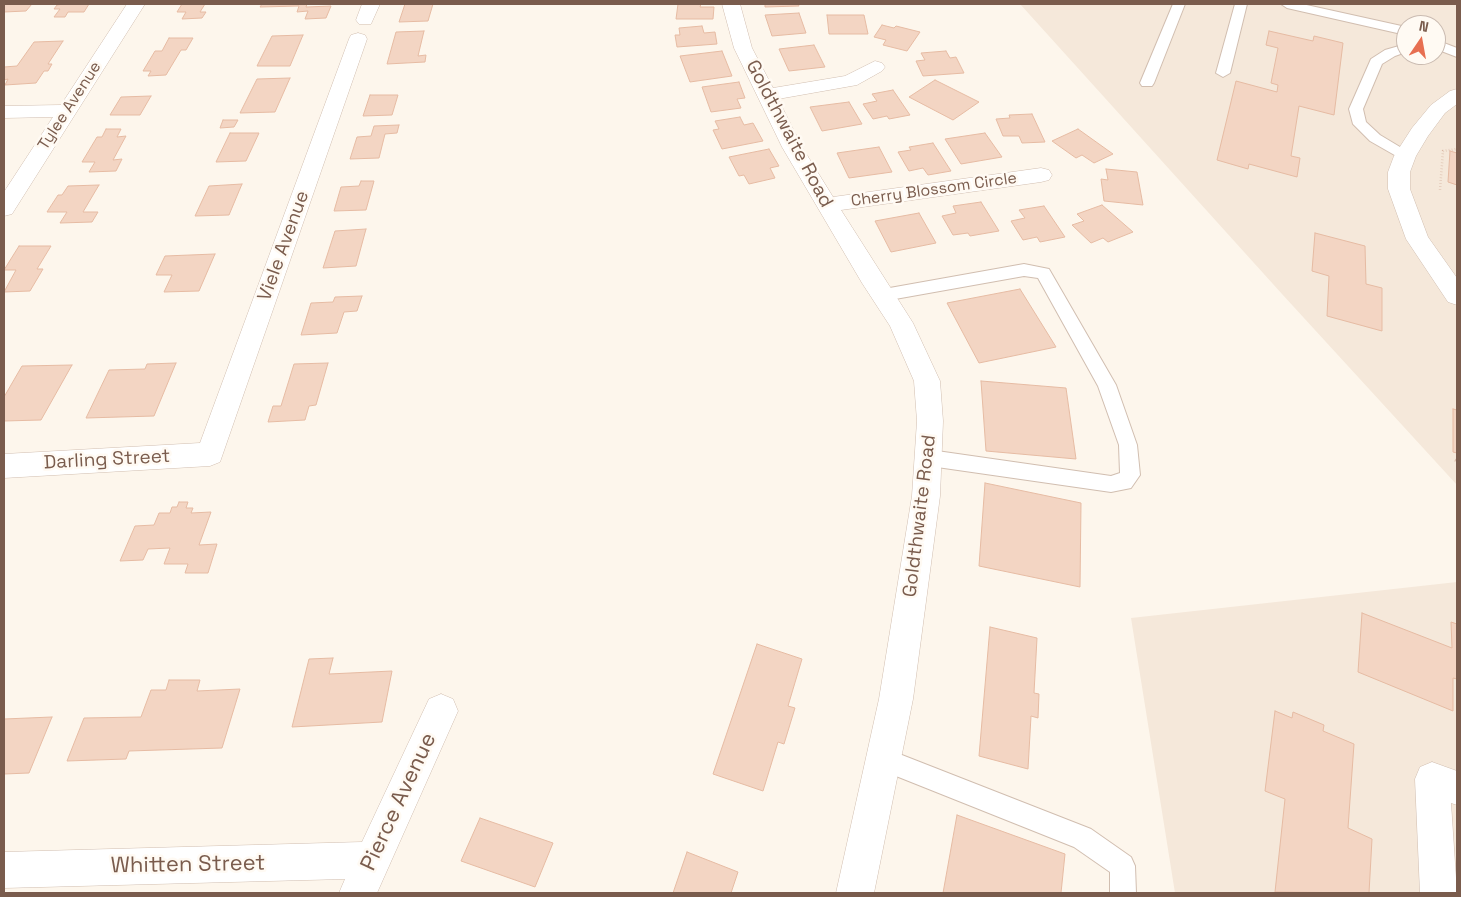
<!DOCTYPE html>
<style>
body{margin:0}
#map{position:relative;width:1461px;height:897px;overflow:hidden;background:#fdf6ec;font-family:"Space Grotesk",sans-serif}
canvas{display:block}
.frame{position:absolute;inset:0;border:5px solid #7a5c4d;pointer-events:none}
.north{position:absolute;left:1396px;top:15px;width:50px;height:50px;box-sizing:border-box;background:#fffaf3;border:1px solid #cabbb1;border-radius:50%;rotate:12deg;font-size:14px;font-weight:700;line-height:20px;text-align:center;color:#7a5c4d}
.north::after{content:'';display:block;margin:auto;width:18px;height:22px;background:#e76f51;clip-path:polygon(50% 0,100% 100%,50% 72%,0 100%)}
</style>
<div id="map">
<canvas width="1461" height="897"></canvas>
<div class="frame"></div>
<div class="north">N</div>
</div>
<script>
const context = document.querySelector('canvas').getContext('2d');
context.lineJoin = 'round';
function paint(path, color) { context.fillStyle = color; context.fill(path, 'evenodd'); }
const toPath = rows => new Path2D(rows.map(r => 'M' + r).join(''));
function trace(path, color, width, dash) { context.strokeStyle = color; context.lineWidth = width; context.lineCap = dash ? 'butt' : 'round'; context.setLineDash(dash || []); context.stroke(path); }
function write(font, color, halo, rows, align = 'center') {
  context.font = font + ' "Space Grotesk",sans-serif'; context.lineWidth = 5; context.setLineDash([]); context.textBaseline = 'middle'; context.strokeStyle = halo; context.fillStyle = color; for (const [text, x, y, turn = 0] of rows) {
    context.save(); context.translate(x, y); context.rotate((+turn || 0) * Math.PI / 180); context.textAlign = isNaN(turn) ? turn : align; if (halo) context.strokeText(text, 0, 0); context.fillText(text, 0, 0); context.restore();
  }
}
paint(toPath([
 [1020,4,1457,4,1457,485,1282,294],
 [1406,25,1436,25,1436,55,1406,55],
 [1457,582,1457,893,1175,893,1131,618]
]), '#f5e8da');
const building = toPath([
 [4,4,32,4,26,11,4,12,4,4],
 [64,4,89,4,84,12,68,12,65,17,54,17,60,9,54,9,57,5,64,4],
 [182,4,205,4,200,12,206,12,202,18,182,19,186,12,177,12,182,4],
 [262,4,307,4,306,7,331,6,326,18,305,19,308,11,297,12,299,6,260,7,262,4],
 [405,4,433,4,428,21,399,22,405,4],
 [678,4,701,4,700,7,714,7,713,19,676,19,678,4],
 [765,4,798,4,799,6,765,7,765,4],
 [799,13,806,33,772,36,765,15,799,13],
 [827,15,864,15,868,34,829,34,827,15],
 [882,25,894,28,896,26,920,32,907,51,883,45,886,40,874,37,882,25],
 [702,26,704,33,715,32,717,44,677,47,675,35,680,35,679,28,702,26],
 [424,31,418,56,426,55,425,62,387,64,396,32,424,31],
 [1269,31,1313,41,1314,36,1343,43,1334,115,1299,106,1291,156,1300,158,1297,177,1249,164,1248,169,1217,160,1236,81,1277,92,1278,85,1271,83,1278,48,1266,45,1269,31],
 [303,35,290,66,257,66,272,36,303,35],
 [169,38,193,38,186,50,181,50,166,75,148,76,151,71,143,71,155,51,162,51,169,38],
 [63,41,48,64,52,64,48,71,44,71,36,83,5,85,8,79,4,80,4,67,17,66,34,42,63,41],
 [814,45,825,67,789,71,779,49,814,45],
 [722,51,732,76,690,82,680,56,722,51],
 [946,51,950,58,956,57,964,73,923,76,916,61,925,60,921,53,946,51],
 [290,78,275,112,240,113,257,79,290,78],
 [935,80,979,102,953,120,909,97,935,80],
 [739,82,745,98,737,99,741,108,711,112,702,87,739,82],
 [893,90,910,115,889,119,887,116,873,119,863,104,877,101,872,94,893,90],
 [370,95,398,95,392,115,363,116,370,95],
 [151,96,140,115,110,115,121,97,151,96],
 [849,102,862,124,822,131,810,107,849,102],
 [1032,114,1045,142,1022,143,1019,136,1003,136,996,119,1010,118,1009,115,1032,114],
 [740,117,744,125,753,123,763,141,722,149,713,130,719,129,715,121,740,117],
 [223,120,238,120,234,127,220,128,223,120],
 [399,125,397,133,385,134,379,158,350,159,357,137,371,136,374,126,399,125],
 [106,129,121,129,117,137,126,136,113,160,122,159,116,171,89,172,95,162,82,162,97,137,102,137,106,129],
 [1078,129,1113,154,1094,163,1082,155,1076,158,1052,141,1078,129],
 [230,133,259,133,246,161,216,162,230,133],
 [985,133,1002,157,961,164,945,139,985,133],
 [933,143,951,171,928,175,923,168,909,171,898,152,911,150,909,147,933,143],
 [879,147,892,172,849,178,837,153,879,147],
 [769,149,779,166,770,168,775,178,749,184,744,175,739,176,729,157,769,149],
 [1450,151,1457,153,1457,185,1448,182,1450,151],
 [1106,169,1137,172,1143,205,1104,201,1101,179,1108,180,1106,169],
 [361,181,374,181,366,210,334,211,341,187,359,186,361,181],
 [242,184,229,215,195,216,209,186,242,184],
 [99,185,83,212,98,212,92,222,60,223,67,212,47,212,58,195,62,195,68,186,99,185],
 [981,202,999,231,970,236,968,233,953,235,942,216,956,213,953,206,981,202],
 [1102,205,1133,232,1108,242,1103,238,1091,243,1072,225,1084,221,1077,214,1102,205],
 [1044,206,1065,237,1040,242,1037,237,1023,240,1011,221,1025,218,1019,210,1044,206],
 [919,213,936,243,891,252,875,221,919,213],
 [366,229,356,266,323,268,335,231,366,229],
 [1315,233,1365,246,1366,284,1382,288,1382,331,1327,316,1329,276,1312,271,1315,233],
 [19,246,51,246,37,269,43,269,30,291,4,292,16,270,4,270,19,246],
 [215,254,199,291,164,292,172,275,156,275,165,256,215,254],
 [1020,289,1056,347,979,363,947,303,1020,289],
 [362,296,357,311,344,312,337,333,301,335,311,303,333,302,335,297,362,296],
 [176,363,154,416,86,418,109,370,145,369,147,364,176,363],
 [328,363,316,405,309,406,305,420,268,422,273,406,281,406,294,364,328,363],
 [72,365,41,420,4,421,4,397,22,366,72,365],
 [981,381,1066,388,1076,459,986,451,981,381],
 [1453,409,1457,410,1457,453,1453,452,1453,409],
 [985,483,1081,503,1080,587,979,566,985,483],
 [179,502,188,502,186,508,193,508,191,513,211,512,199,545,217,544,208,573,185,573,188,564,164,564,170,548,148,549,143,560,120,561,135,526,154,525,159,513,170,513,172,507,177,507,179,502],
 [1362,613,1452,648,1451,622,1457,624,1457,679,1453,678,1453,711,1358,672,1362,613],
 [990,627,1037,638,1034,693,1039,694,1038,718,1031,716,1028,769,979,756,990,627],
 [757,644,802,659,788,706,795,708,784,744,778,742,763,791,713,774,757,644],
 [333,658,329,674,392,671,382,722,292,727,309,659,333,658],
 [169,680,200,680,197,691,240,689,222,748,129,751,126,759,67,761,84,718,141,717,151,690,166,690,169,680],
 [1275,711,1292,718,1293,712,1324,725,1323,731,1354,744,1348,828,1372,839,1369,893,1275,892,1285,799,1265,791,1275,711],
 [52,717,29,773,4,774,4,719,52,717],
 [957,815,1065,854,1061,893,943,893,957,815],
 [480,818,553,843,535,887,461,861,480,818],
 [687,852,738,872,731,893,673,893,687,852]
]);
paint(building, '#f3d5c3');
trace(building, '#e6bba3', 1);
const service = toPath([
 [1173,4,1185,4,1154,83,1152,86,1142,86,1140,83,1173,4],
 [1235,4,1247,4,1230,73,1223,77,1216,73,1235,4],
 [1281,4,1302,4,1406,27,1406,35,1287,8,1281,4],
 [1436,40,1457,48,1457,57,1436,49,1436,40],
 [1406,44,1406,52,1395,56,1382,64,1363,109,1366,122,1380,135,1410,153,1412,156,1405,161,1370,141,1353,124,1349,109,1371,59,1385,50,1406,44],
 [1024,264,1049,269,1116,385,1137,445,1140,475,1131,488,1111,492,930,466,923,464,921,458,923,452,930,450,1111,476,1120,473,1119,445,1098,386,1038,278,1024,276,884,301,878,299,876,295,878,291,884,289,1024,264],
 [884,748,1091,829,1131,857,1135,866,1136,893,1110,893,1110,872,1074,847,876,768,872,760,876,752,884,748]
]);
const minor = toPath([
 [127,4,145,4,12,214,4,216,4,192,53,117,4,118,4,106,61,105,127,4],
 [362,4,380,4,371,24,359,24,356,20,362,4],
 [722,4,740,4,752,48,773,88,845,76,875,61,882,63,885,67,882,71,857,85,778,99,802,147,833,197,1041,168,1049,170,1052,175,1049,180,1041,182,841,210,913,323,940,381,943,421,940,496,913,699,874,893,836,893,879,699,912,496,917,421,914,381,890,326,862,283,782,147,734,48,722,4],
 [358,33,365,35,367,39,220,462,210,466,4,478,4,454,200,443,349,39,351,35,358,33],
 [1457,89,1457,104,1445,113,1428,136,1416,156,1410,172,1410,189,1428,237,1457,278,1457,305,1448,302,1406,239,1388,189,1388,172,1394,156,1412,128,1431,105,1450,91,1457,89],
 [441,694,453,699,458,711,377,893,339,893,345,879,4,888,4,852,362,842,429,699,441,694],
 [1432,762,1457,771,1457,805,1451,803,1457,893,1420,893,1415,779,1420,767,1432,762]
]);
trace(service, '#d1beb0', 2);
trace(minor, '#d1beb0', 1);
trace(toPath([
 [1440,190,1443,151,1457,149]
]), '#d9b8a5', 2.5, [0.5, 2.5]);
trace(toPath([
 [1455,460,1457,461]
]), '#d9b8a5', 3, [1, 4]);
paint(service, '#fff');
paint(minor, '#fff');
write('16px', '#7a5c4d', '#fffaf3', [
 ["Tylee Avenue",70,106,-57],
 ["Cherry Blossom Circle",934,190,-8]
]);
write('19px', '#7a5c4d', '#fffaf3', [
 ["Goldthwaite Road",789,134,62],
 ["Viele Avenue",284,246,-70],
 ["Darling Street",107,460,-3],
 ["Goldthwaite Road",920,516,-83]
]);
write('22px', '#7a5c4d', '#fffaf3', [
 ["Pierce Avenue",399,802,-65],
 ["Whitten Street",188,865,-1]
]);
</script>
